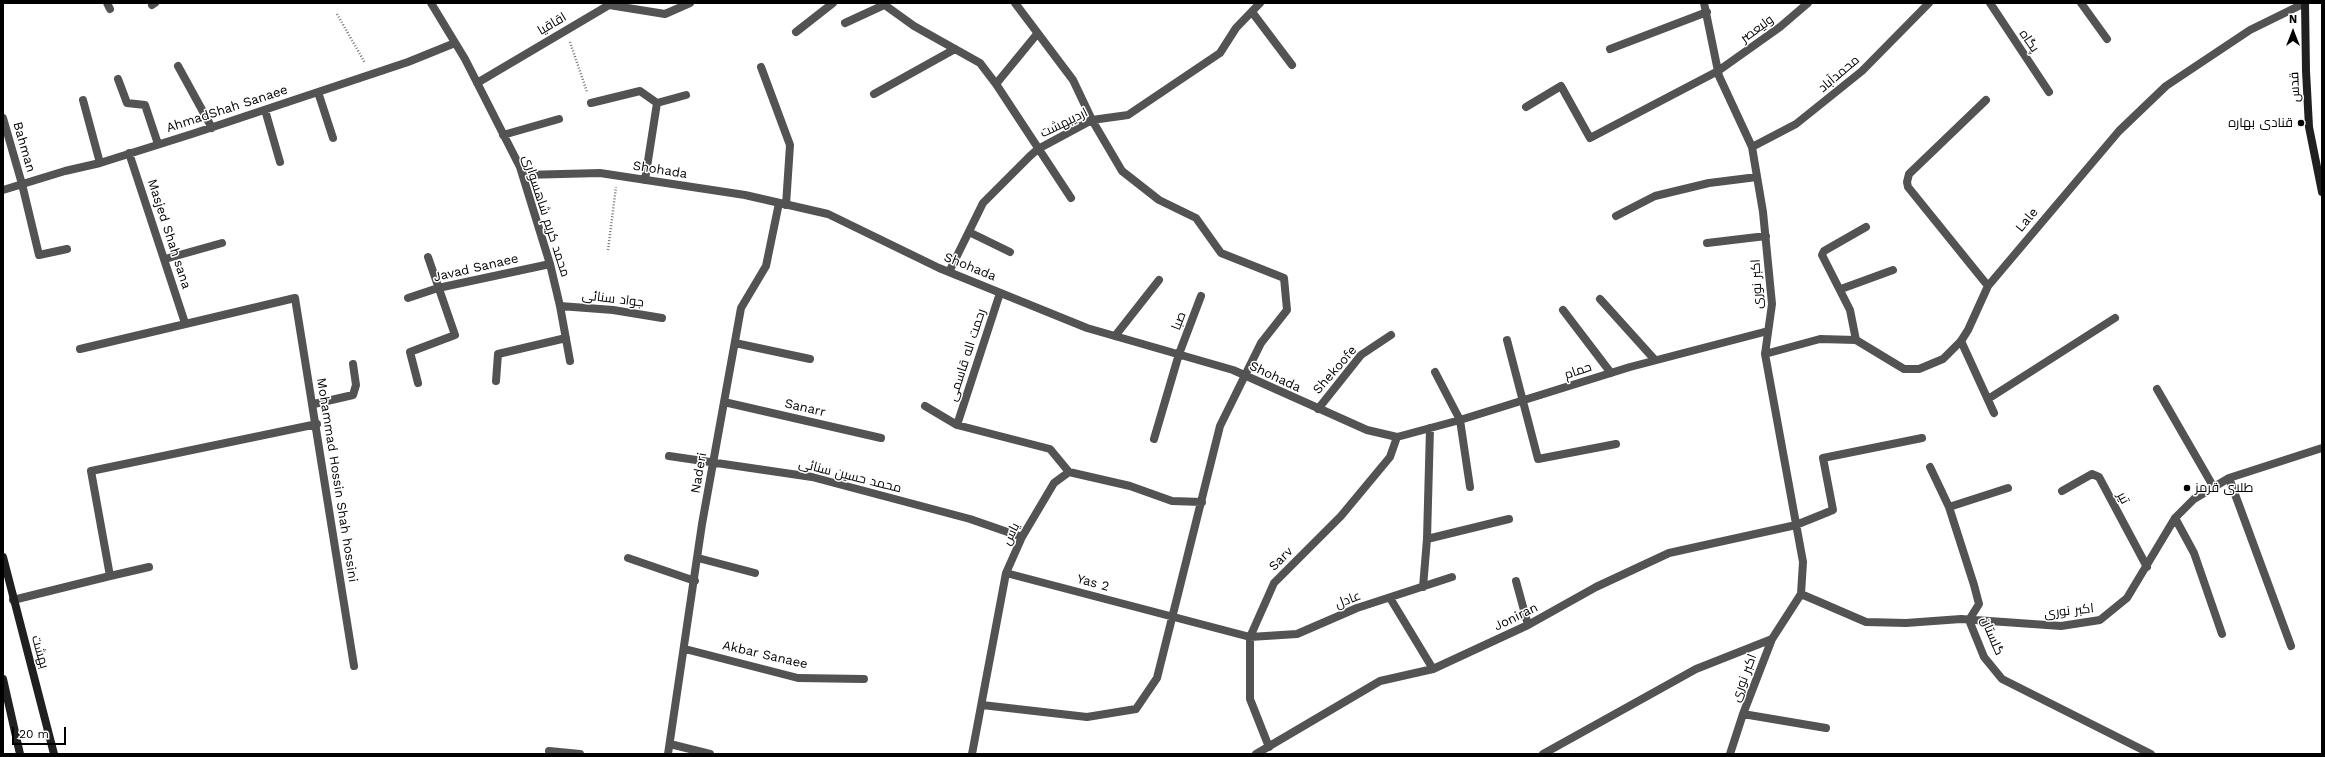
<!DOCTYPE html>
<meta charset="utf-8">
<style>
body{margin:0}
#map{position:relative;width:2325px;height:757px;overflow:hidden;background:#fff;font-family:"Work Sans",sans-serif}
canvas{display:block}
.frame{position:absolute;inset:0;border:4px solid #000;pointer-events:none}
.north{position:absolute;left:2273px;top:12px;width:40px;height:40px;-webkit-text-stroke:3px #fff;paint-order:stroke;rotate:0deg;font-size:11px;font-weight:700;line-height:16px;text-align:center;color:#000}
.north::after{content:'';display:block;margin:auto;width:14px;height:18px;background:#000;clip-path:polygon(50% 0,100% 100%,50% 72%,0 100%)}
.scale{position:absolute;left:12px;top:727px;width:54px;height:18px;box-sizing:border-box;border:2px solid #000;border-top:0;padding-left:5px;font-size:12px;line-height:14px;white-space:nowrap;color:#000;-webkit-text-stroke:3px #fff;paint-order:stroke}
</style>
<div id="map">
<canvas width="2325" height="757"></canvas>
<div class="frame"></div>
<div class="north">N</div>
<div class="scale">20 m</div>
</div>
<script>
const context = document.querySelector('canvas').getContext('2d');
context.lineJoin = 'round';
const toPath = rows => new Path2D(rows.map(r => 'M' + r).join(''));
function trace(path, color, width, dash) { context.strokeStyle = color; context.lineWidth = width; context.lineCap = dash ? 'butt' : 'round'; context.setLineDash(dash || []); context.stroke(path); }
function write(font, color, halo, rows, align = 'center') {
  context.font = font + ' "Work Sans",Cairo,sans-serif'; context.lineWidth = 3; context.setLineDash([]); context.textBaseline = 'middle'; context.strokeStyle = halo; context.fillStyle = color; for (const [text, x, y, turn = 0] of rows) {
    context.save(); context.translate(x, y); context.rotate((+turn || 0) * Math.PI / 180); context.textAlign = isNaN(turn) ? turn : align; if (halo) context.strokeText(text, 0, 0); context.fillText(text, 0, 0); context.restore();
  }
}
trace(toPath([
 [337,14,365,63],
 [570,42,587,92],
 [608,250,616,187]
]), '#757575', 2.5, [1, 2]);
trace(toPath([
 [107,3,110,9],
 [431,3,465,59,520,167,550,264,560,306,570,361],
 [882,3,914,26,980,63,996,84,1071,198],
 [1704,3,1719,76,1752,147,1763,212,1772,304,1765,354,1803,562,1801,594,1772,639,1743,714,1730,754],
 [1990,3,2049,92],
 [2081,3,2107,39],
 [152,5,155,3],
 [1252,12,1292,65],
 [845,23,884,5],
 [796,32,833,3],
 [1610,49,1707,12],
 [178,66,212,128],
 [761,67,790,145,786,205],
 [118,79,127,103,145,105,158,144],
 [477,83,609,5,665,14,690,3],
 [996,84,1037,34],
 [318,92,333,138],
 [874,94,955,49],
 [83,100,100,163],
 [1986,100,1909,174,1907,182,1908,187,1988,286],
 [591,103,640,91,657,103,645,180],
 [657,103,686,95],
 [1526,107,1561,86,1590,138,1718,71,1780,27,1808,3],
 [265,110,280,162],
 [3,118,22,184,39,255,67,249],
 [503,135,559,119],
 [1752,147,1796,124,1862,71,1929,3],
 [129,153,185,323],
 [523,175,600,173,745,195,828,214,939,268,1087,328,1233,370,1367,430,1397,437,1460,420,1630,367,1768,331],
 [3,190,65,171,100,163,195,133,408,62,455,43],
 [1616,216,1655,196,1709,183,1757,177],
 [969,232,1010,252],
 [1707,243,1766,236],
 [165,259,222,243],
 [949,272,983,203,1030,156,1038,149,1092,120,1128,115,1220,53,1236,28,1260,3],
 [1841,289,1893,270],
 [408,298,438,288,550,264],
 [1600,299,1655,360],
 [560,306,613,310,662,318],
 [1563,310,1611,373],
 [1115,336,1159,280],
 [1507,340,1538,459,1616,444],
 [1856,340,1850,310,1822,255,1824,251,1866,227],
 [1961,341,1994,413],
 [735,343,810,359],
 [80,349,295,298,354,666],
 [1765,354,1820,339,1856,340,1904,369,1919,369,1943,359,1961,341,1968,330,1988,286,2119,131,2166,86,2250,30,2305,3],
 [1435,372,1460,420,1470,487],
 [496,381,498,354,566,338],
 [418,383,410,352,455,335,428,257],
 [2157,389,2213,486],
 [1988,399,2115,318],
 [724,402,881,438],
 [314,404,353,395,356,385,353,364],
 [925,406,957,425,1050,449,1069,472],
 [1318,409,1361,355,1391,335],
 [957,425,1000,293],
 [1430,428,1427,539,1509,519],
 [1154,439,1179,354,1201,296],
 [669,456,812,477,970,519,1022,537],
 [1930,467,1949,507,1974,585,1979,604,1969,620,1984,657,2002,679,2151,754],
 [2229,478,2291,646],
 [2062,491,2092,474,2099,477,2147,567],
 [1949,507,2008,488],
 [2175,518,2194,553,2222,634],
 [628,558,695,581],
 [698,558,755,573],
 [149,567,110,576,91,471,317,424],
 [1006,573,1250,637,1297,634,1357,608,1452,577],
 [1516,581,1528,625],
 [1423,587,1427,539],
 [1801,594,1866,622,1906,623,1961,619,2061,626,2100,620,2127,598,2175,518,2194,499,2229,478,2322,448],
 [1390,598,1433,669],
 [13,600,110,576],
 [685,649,798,678,864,679],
 [982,705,1087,717,1136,709,1157,678,1220,426,1261,343,1287,310,1284,278,1221,253,1196,218,1159,200,1122,171,1092,120,1073,80,1015,3],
 [1743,714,1826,728],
 [670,744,710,754],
 [1269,747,1250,699,1250,637,1274,583,1341,516,1390,457,1397,437],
 [549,751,580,754],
 [668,754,702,524,741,308,766,266,779,203],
 [972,754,1006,573,1022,537,1054,483,1069,472,1130,486,1172,501,1202,502],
 [1256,754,1380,681,1433,669,1528,625,1596,587,1669,553,1796,525,1833,510,1823,458,1922,438],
 [1543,754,1696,669,1772,639]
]), '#535353', 8);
trace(toPath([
 [2305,3,2306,71,2309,127,2322,192],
 [3,557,54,754],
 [3,679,20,754]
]), '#202020', 8);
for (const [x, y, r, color] of [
 [2301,123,4,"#000"],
 [2187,488,4,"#000"]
]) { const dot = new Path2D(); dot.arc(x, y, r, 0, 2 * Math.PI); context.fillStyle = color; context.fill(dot); trace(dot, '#fff', 1.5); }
write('13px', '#000', '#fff', [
 ["اقاقیا",552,24,-31],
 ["ولیعصر",1757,29,-36],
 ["پگاه",2029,41,56],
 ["محمدآباد",1839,74,-40],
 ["قدس",2295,87,-93],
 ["AhmadShah Sanaee",227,109,-18],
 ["اردیبهشت",1064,123,-26],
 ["Bahman",24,147,74],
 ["Shohada",660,170,9],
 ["محمد کریم شاهسواری",546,216,72],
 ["Lale",2027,220,-50],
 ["Masjed Shah sana",169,234,72],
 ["Shohada",970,267,22],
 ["Javad Sanaee",476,268,-13],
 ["اکبر نوری",1757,284,-93],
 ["جواد سنائی",613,299,7],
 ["صبا",1179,321,-69],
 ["رحمت اله قاسمی",967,355,-72],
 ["Shekoofe",1335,370,-49],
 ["حمام",1578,371,-18],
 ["Shohada",1275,377,25],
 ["Sanarr",805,408,13],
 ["Naderi",699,473,-80],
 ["محمد حسین سنائی",850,476,14],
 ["Mohammad Hossin Shah hossini",337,480,81],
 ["تیر",2123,498,62],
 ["یاس",1011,534,-63],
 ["Sarv",1281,559,-45],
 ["Yas 2",1093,583,15],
 ["عادل",1348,600,-21],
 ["اکبر نوری",2069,611,-6],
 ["Joniran",1516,617,-26],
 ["گلستان",1992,636,67],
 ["بهشت",40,652,74],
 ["Akbar Sanaee",765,655,13],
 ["اکبر نوری",1744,678,-69]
]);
write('13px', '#000', '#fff', [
 ["قنادی بهاره",2293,123],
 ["طلای قرمز",2195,488,"left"]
], 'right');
</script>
